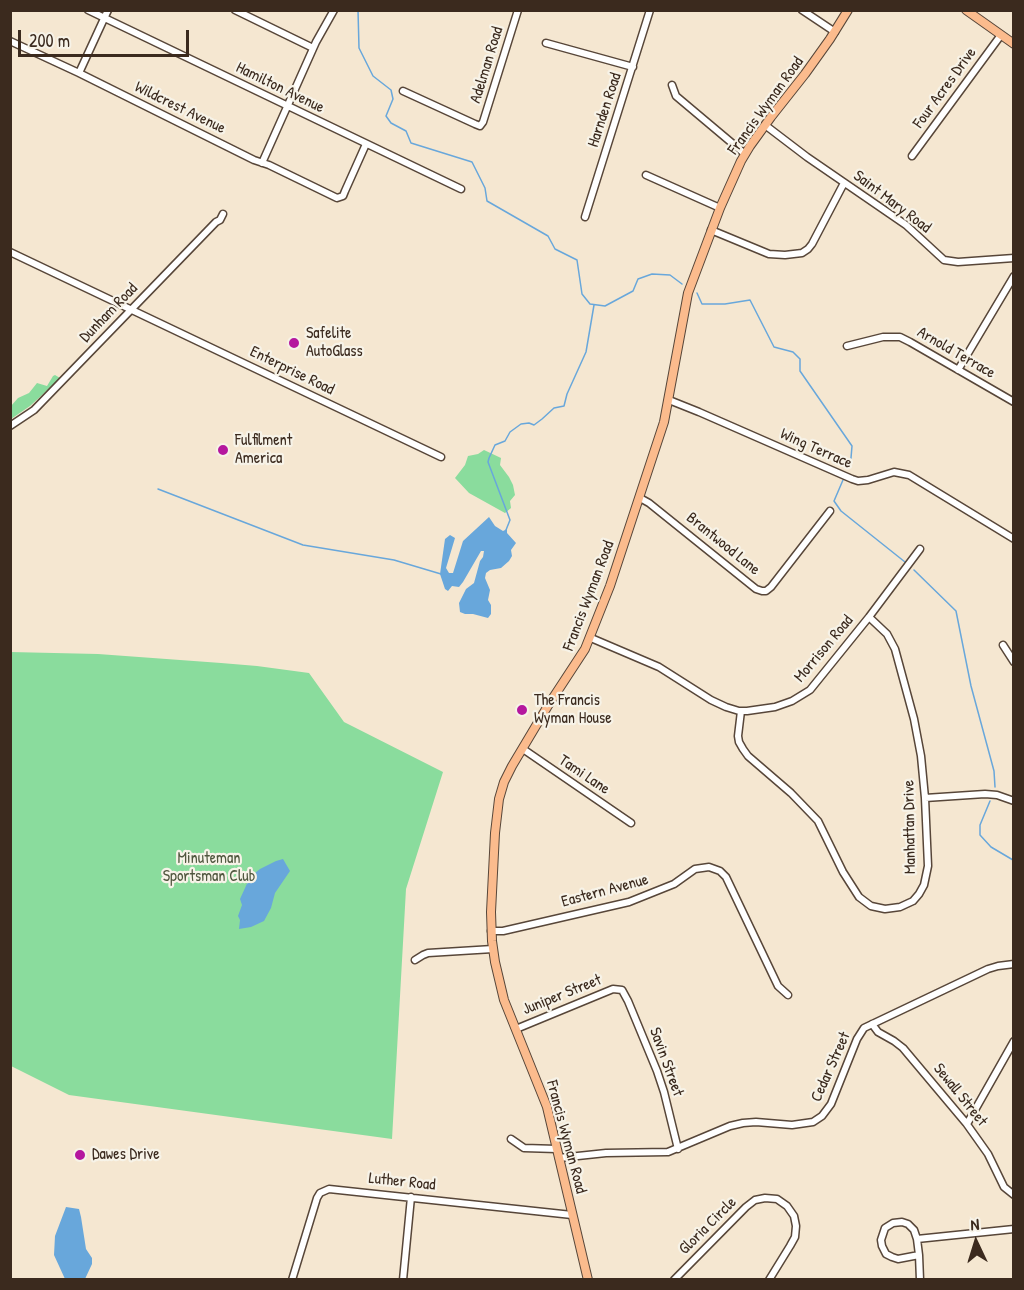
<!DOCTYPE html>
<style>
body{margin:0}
#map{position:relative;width:1024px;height:1290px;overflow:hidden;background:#f5e7d1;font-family:"Patrick Hand",sans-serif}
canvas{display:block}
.frame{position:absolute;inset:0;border:12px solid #3b2a1e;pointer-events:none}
.north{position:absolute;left:946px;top:1212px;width:60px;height:60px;-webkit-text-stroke:4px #f7f3e8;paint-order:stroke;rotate:356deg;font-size:16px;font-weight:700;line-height:24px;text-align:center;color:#3b2a1e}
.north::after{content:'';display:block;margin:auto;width:21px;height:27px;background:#3b2a1e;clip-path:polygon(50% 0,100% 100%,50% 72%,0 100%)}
.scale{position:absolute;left:18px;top:30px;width:171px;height:27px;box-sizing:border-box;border:3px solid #3b2a1e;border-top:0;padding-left:8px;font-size:18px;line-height:21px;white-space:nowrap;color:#3b2a1e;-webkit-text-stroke:4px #f7f3e8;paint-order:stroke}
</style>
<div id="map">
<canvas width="1024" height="1290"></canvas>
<div class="frame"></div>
<div class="north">N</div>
<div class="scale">200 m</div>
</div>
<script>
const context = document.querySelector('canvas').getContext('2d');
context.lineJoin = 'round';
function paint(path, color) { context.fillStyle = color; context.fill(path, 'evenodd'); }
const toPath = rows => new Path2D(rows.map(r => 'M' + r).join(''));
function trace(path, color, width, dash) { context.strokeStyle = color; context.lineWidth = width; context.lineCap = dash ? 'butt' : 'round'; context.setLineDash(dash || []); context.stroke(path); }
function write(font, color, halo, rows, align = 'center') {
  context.font = font + ' "Patrick Hand",sans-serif'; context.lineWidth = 4.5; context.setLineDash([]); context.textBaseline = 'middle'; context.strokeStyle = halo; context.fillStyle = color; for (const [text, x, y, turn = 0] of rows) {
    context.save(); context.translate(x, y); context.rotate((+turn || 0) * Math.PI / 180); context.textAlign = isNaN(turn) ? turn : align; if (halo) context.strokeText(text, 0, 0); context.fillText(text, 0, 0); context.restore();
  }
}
paint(toPath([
 [55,375,60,378,42,395,30,406,11,419,11,406,18,398,29,393,37,383,47,386,53,376],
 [484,450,501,458,500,465,509,477,513,485,515,495,510,501,511,508,505,513,469,493,455,478,465,465,468,456,478,454],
 [10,652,98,654,221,663,257,666,309,673,344,722,443,772,406,889,392,1139,69,1095,11,1066]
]), '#8adc9d');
paint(toPath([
 [489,517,495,526,503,531,507,529,507,533,516,543,511,550,512,556,509,561,501,568,490,570,486,573,485,578,490,590,488,600,491,605,491,614,488,618,473,614,465,614,460,612,459,603,466,589,474,583,480,561,483,557,484,551,481,551,463,582,459,587,452,586,448,591,445,589,440,574,445,539,450,535,455,538,446,568,449,573,453,573,463,541],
 [283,859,290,871,275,893,271,908,264,921,251,927,239,929,240,920,238,916,242,905,240,899,250,877,260,869,276,861],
 [66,1207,79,1209,81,1217,86,1249,92,1258,92,1264,85,1279,65,1279,54,1255,55,1236]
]), '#68a7db');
trace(toPath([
 [358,10,359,48,373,76,391,90,393,99,386,116,391,123,406,131,411,143,472,162,485,188,487,201,548,236,555,249,577,260,582,294,590,304,605,306,633,291,638,279,652,274,670,275,682,284],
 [697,293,702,304,725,304,750,300,774,347,793,352,800,359,800,371,852,446,851,458,848,467],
 [843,480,834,501,841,511,905,562],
 [158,489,303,545,394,560,441,574],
 [506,530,510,520,488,462,489,458,495,445,505,441,510,432,521,424,529,423,534,425,542,419,554,408,564,406,567,394,586,352,594,305],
 [914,570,956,611,971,686,994,771,995,787],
 [990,801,980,825,980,835,991,847,1013,860,1014,867]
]), '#68a7db', 1.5);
const minor = toPath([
 [88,10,461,189],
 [235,10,313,48],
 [802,10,835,32],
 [10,41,79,73,254,160,269,165,337,198,343,196,345,191,366,144],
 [546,43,633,67],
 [79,73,108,10],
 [672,85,676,96,745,154],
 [403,91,475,124,480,126,483,122,518,10],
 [765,125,807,157,906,225,944,260,958,262,1014,258],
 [912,156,1001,35],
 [262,163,316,42,334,10],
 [646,175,720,208],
 [585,217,650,10],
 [711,230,769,254,785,255,802,253,808,249,812,244,844,183],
 [10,252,441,457],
 [847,346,883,337,900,337,910,342,1014,402],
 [958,370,1014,276],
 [669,400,699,412,852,479,858,481,868,480,894,472,909,475,1014,539],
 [10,426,34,410,216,222,220,220,223,214],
 [640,498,649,503,756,589,762,591,766,591,771,587,830,511],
 [591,638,659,667,711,700,726,707,739,711,747,711,775,707,792,701,810,690,869,617,920,549],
 [1003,645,1014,662],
 [741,711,738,736,739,742,743,749,748,756,791,793,818,821,843,872,859,897,871,906,885,909,900,907,913,901,919,894,924,885,928,866,925,798,921,756,914,719,895,649,887,634,869,617],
 [523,749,631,823],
 [925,798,985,794,997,795,1014,801],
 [491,931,503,931,629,902,674,884,695,869,709,867,720,871,726,877,778,986,788,995],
 [415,960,423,955,428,953,493,949],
 [872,1024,878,1032,894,1041,903,1048,966,1123,988,1154,1004,1187,1014,1195],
 [516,1029,613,989,622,990,628,1001,657,1071,664,1092,678,1149],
 [967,1124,1014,1041],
 [511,1139,524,1148,557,1149],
 [559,1158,606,1153,668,1152,730,1126,743,1123,756,1122,792,1125,813,1122,822,1116,831,1104,857,1039,864,1028,988,969,998,966,1014,964],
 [917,1239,1014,1229],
 [919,1255,898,1259,892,1257,886,1254,882,1246,881,1240,885,1228,893,1223,902,1222,908,1224,914,1230,917,1239,919,1255,920,1280],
 [292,1280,317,1198,320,1193,329,1189,572,1215],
 [403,1280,411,1197],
 [674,1280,746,1207,755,1200,765,1198,777,1199,787,1206,794,1216,796,1226,795,1237,790,1246,769,1280]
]);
const major = toPath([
 [966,10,1014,44],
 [588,1280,547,1107,504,1000,495,962,492,941,491,912,495,833,499,799,504,782,512,766,549,704,585,649,610,586,664,422,688,293,720,208,741,161,750,146,771,117,805,74,830,39,848,10]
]);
trace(minor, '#574639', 9);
trace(major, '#574639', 10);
trace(minor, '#fff', 6);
trace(major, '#fbbb8d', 8);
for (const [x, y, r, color] of [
 [294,343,6,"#b5179e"],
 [223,450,6,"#b5179e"],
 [522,710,6,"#b5179e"],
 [80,1155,6,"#b5179e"]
]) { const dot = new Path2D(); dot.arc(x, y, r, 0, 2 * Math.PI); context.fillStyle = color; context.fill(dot); trace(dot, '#f7f3e8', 2); }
write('16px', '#3b2a1e', '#f7f3e8', [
 ["Adelman Road",487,65,-73],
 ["Hamilton Avenue",280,88,26],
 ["Four Acres Drive",945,88,-54],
 ["Francis Wyman Road",766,106,-54],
 ["Wildcrest Avenue",180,108,26],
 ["Harnden Road",605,110,-72],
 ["Saint Mary Road",892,202,37],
 ["Dunham Road",109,313,-46],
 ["Arnold Terrace",956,353,30],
 ["Enterprise Road",292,371,26],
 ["Wing Terrace",816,449,24],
 ["Brantwood Lane",723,544,39],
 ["Francis Wyman Road",589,596,-69],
 ["Morrison Road",824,649,-50],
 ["Tami Lane",584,775,34],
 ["Manhattan Drive",910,827,-91],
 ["Eastern Avenue",605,891,-15],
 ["Juniper Street",562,995,-22],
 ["Savin Street",666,1062,70],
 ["Cedar Street",831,1067,-66],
 ["Sewall Street",960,1095,51],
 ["Francis Wyman Road",566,1137,75],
 ["Luther Road",402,1182,6],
 ["Gloria Circle",708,1226,-45]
]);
write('16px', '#3b2a1e', '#f7f3e8', [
 ["Safelite",306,334],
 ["AutoGlass",306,352],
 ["Fulfilment",235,441],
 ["America",235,459],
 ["The Francis",534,701],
 ["Wyman House",534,719],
 ["Dawes Drive",92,1155]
], 'left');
write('16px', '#4f563e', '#f7f3e8', [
 ["Minuteman",209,859],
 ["Sportsman Club",209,877]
]);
</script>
